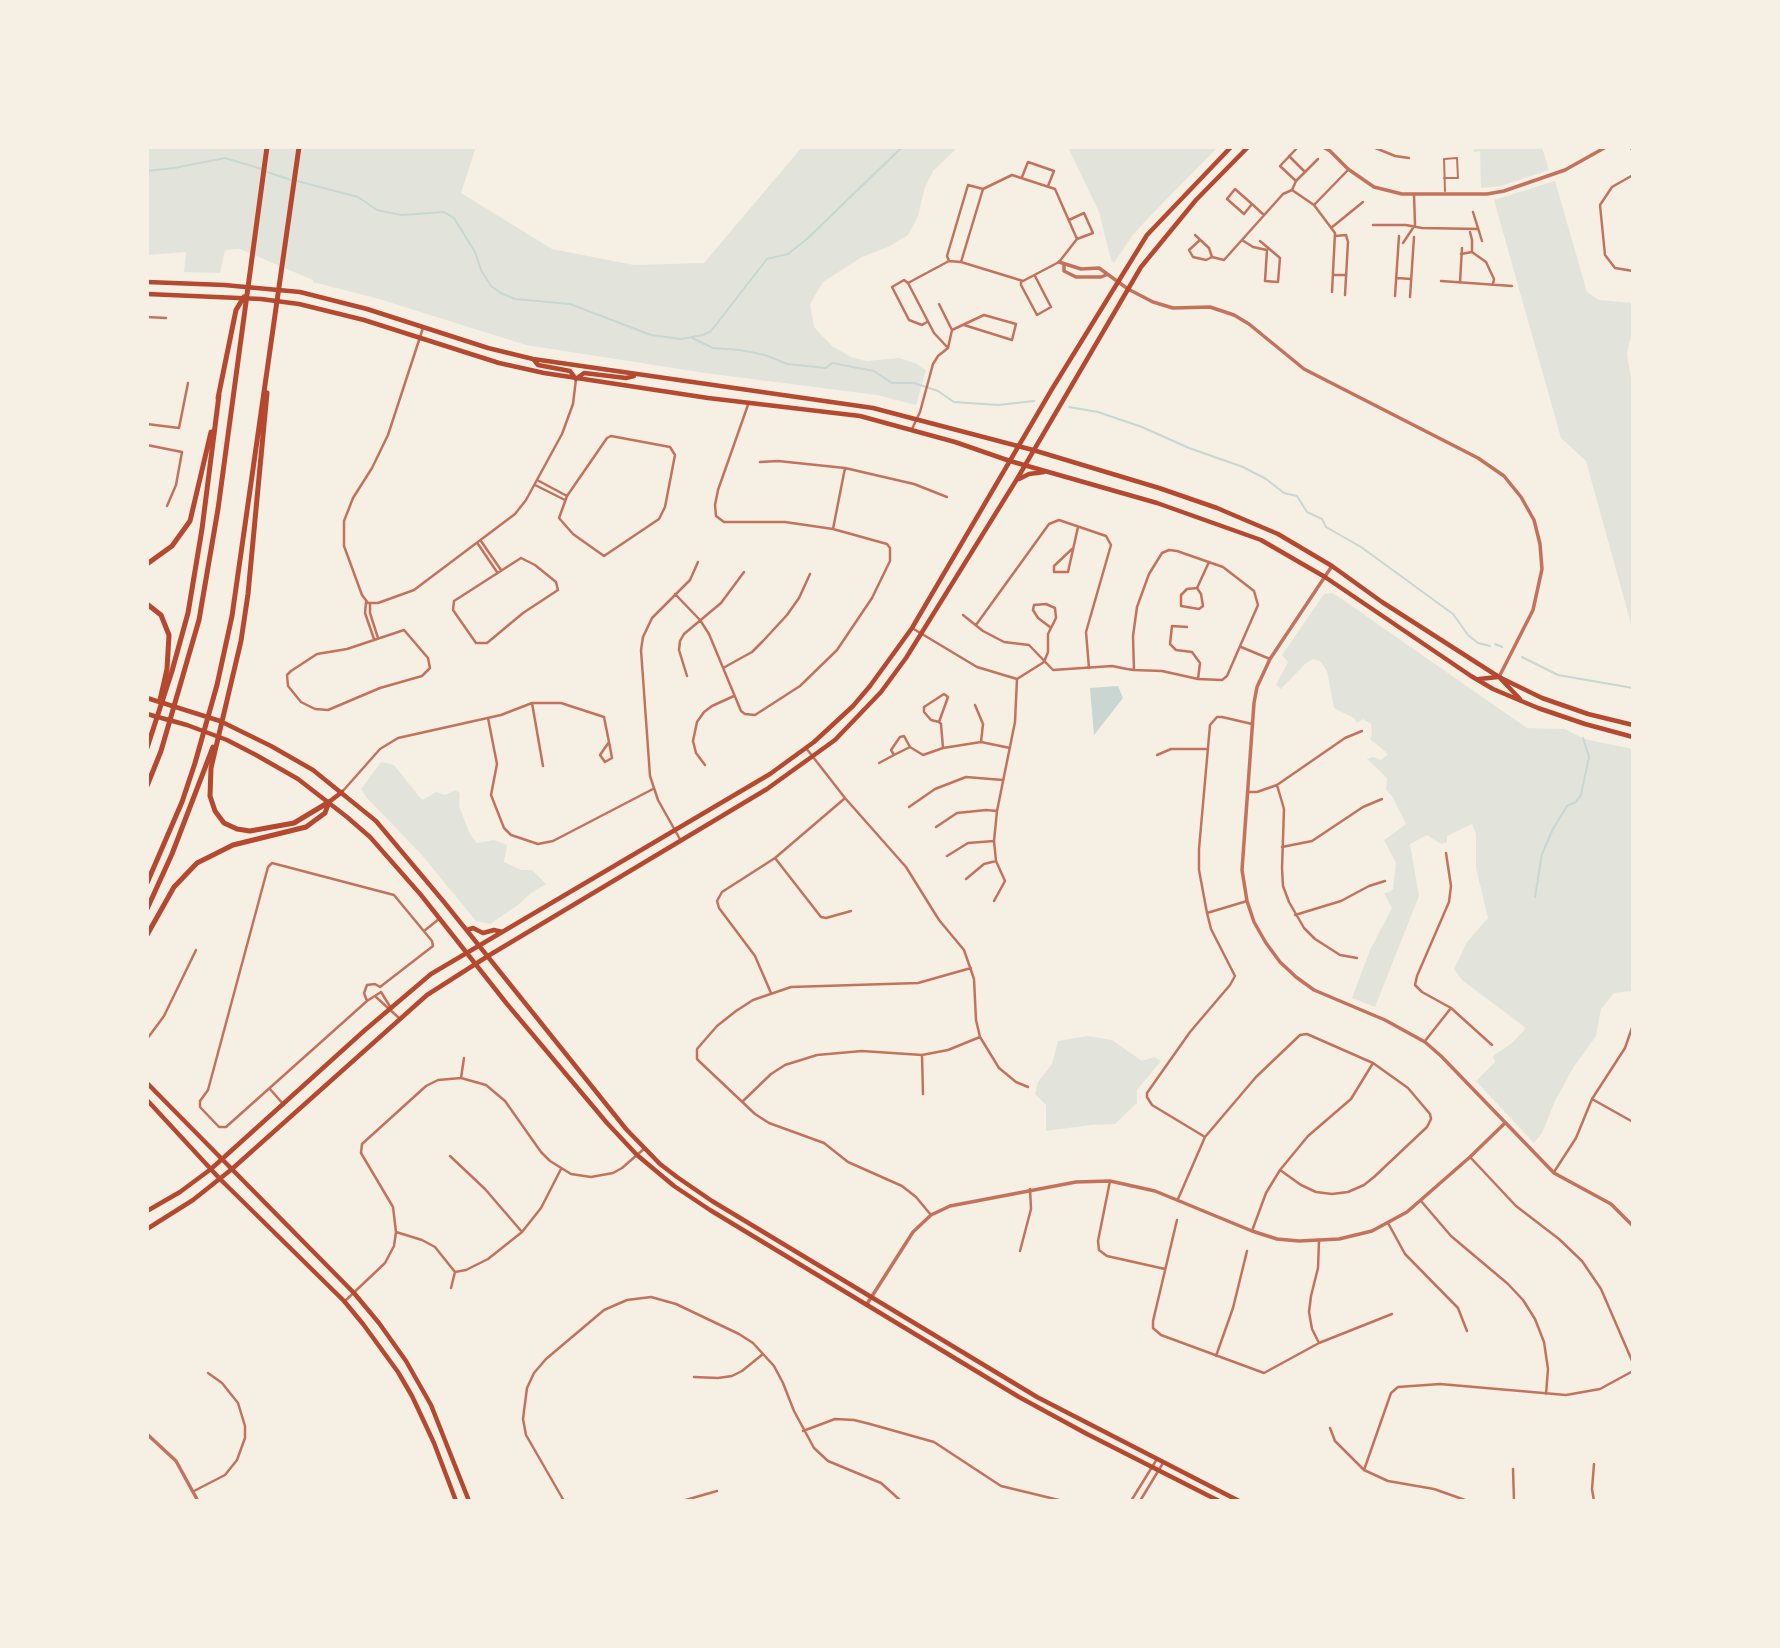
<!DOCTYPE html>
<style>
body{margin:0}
#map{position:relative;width:1780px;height:1648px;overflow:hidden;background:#f6efe4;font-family:"IBM Plex Serif",serif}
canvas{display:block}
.frame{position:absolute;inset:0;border:149px solid #f6efe4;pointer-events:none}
</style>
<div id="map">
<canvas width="1780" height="1648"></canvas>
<div class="frame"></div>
</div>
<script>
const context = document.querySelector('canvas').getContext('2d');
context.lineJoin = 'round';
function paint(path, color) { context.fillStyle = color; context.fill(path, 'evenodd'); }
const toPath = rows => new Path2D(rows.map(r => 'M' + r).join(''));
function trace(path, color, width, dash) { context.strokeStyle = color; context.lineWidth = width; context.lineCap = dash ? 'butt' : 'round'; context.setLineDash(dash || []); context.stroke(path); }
paint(toPath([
 [147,147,318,147,324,149,325,147,476,147,461,193,552,249,634,265,704,263,802,147,958,147,933,171,925,187,918,216,908,235,888,247,862,257,823,282,810,304,814,327,832,346,851,357,867,361,899,358,915,363,926,370,916,405,877,395,705,373,526,345,379,299,313,282,313,280,240,249,225,250,220,273,184,272,186,252,147,255],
 [1068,147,1218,147,1151,215,1132,236,1114,263,1111,260,1099,212],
 [1473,147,1542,147,1549,170,1501,186,1481,188,1480,151,1474,152],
 [1555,181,1587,292,1599,300,1633,303,1633,334,1629,343,1627,354,1633,390,1633,631,1586,461,1561,438,1494,200],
 [1333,593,1527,728,1565,729,1584,739,1633,749,1633,991,1614,993,1601,1009,1596,1036,1573,1068,1555,1101,1542,1133,1534,1143,1476,1081,1495,1062,1493,1056,1512,1043,1526,1028,1462,980,1454,969,1467,942,1488,918,1476,868,1476,834,1472,824,1447,836,1447,842,1441,844,1427,835,1410,844,1419,896,1375,1007,1352,998,1370,950,1392,908,1384,893,1390,892,1393,889,1396,863,1384,840,1406,824,1392,796,1386,790,1387,778,1367,759,1373,757,1381,760,1388,754,1370,739,1372,734,1371,724,1363,719,1357,723,1354,718,1334,708,1327,671,1320,661,1313,659,1305,664,1281,689,1276,685,1288,662,1282,655,1324,594],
 [381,762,394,765,422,800,436,792,445,795,455,790,460,793,459,806,470,834,477,843,494,840,507,845,504,862,521,870,532,870,546,884,531,893,518,905,490,924,476,921,421,854,367,798,361,789],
 [1087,1036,1112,1040,1142,1061,1154,1057,1161,1061,1137,1090,1137,1103,1115,1124,1091,1125,1046,1131,1046,1105,1035,1094,1038,1082,1052,1064,1058,1041]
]), '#e2e4dc');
paint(toPath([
 [1118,686,1123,698,1094,735,1090,688]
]), '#c9d6d2');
trace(toPath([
 [147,171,174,168,225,158,262,169],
 [267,172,291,180],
 [297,181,358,197,377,210,391,213,402,215,444,212,454,218,475,252,481,270,491,286,501,293,515,299,570,304,651,335,681,339,703,335,711,331,767,259,788,254,807,239,902,147],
 [692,338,713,348,740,350,765,355,787,364,826,368,832,363,874,371,892,383,914,383,938,391,954,402,998,405,1034,401],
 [1069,407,1098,412,1142,427,1189,448,1243,467,1266,479,1284,493,1297,496,1307,512,1322,519,1326,527,1361,547,1453,614,1468,635,1478,643,1490,646],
 [1495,644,1502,647],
 [1522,657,1558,675,1633,688],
 [1535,897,1542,854,1553,829,1567,806,1576,802,1581,795,1589,757,1583,738]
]), '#c9d6d2', 2);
trace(toPath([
 [1444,178,1458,178,1457,158,1444,159,1445,191]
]), '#c5725c', 2);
trace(toPath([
 [1373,147,1395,156,1409,158],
 [1630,147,1633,151],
 [1289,156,1304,171],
 [1012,175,1055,189,1077,239,1059,262,1023,281,961,262,949,261,947,256,968,185,983,189,1012,175],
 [1633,175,1612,187,1600,205,1605,255,1615,268,1633,271],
 [1022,177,1028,162,1054,171,1048,186],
 [1296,181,1280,166,1298,147],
 [1292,190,1314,205,1335,233,1332,292],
 [1292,190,1296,181,1318,159],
 [1252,204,1244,214,1227,199,1235,189,1252,204,1264,215],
 [1314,205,1348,170],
 [1473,212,1482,241],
 [1069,220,1084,213,1093,233,1077,239],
 [1373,225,1406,225,1422,228,1478,229],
 [1331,228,1363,202],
 [1470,232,1472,240,1472,252],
 [1195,235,1209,248,1212,257],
 [1335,236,1346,235,1348,242,1345,295],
 [1200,240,1189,250,1193,257,1206,260,1212,257,1224,260,1283,194,1292,190],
 [1242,240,1253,247,1267,250],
 [1260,241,1280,258,1278,282,1265,281,1267,250],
 [1403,243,1415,225,1414,194],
 [1461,254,1472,252,1486,262,1494,279,1493,284],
 [961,262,983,189],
 [1333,275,1346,275],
 [1397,278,1411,279],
 [1021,281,1021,285,1037,315,1051,307,1035,276],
 [1441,281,1512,286],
 [1460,282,1462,248],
 [908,283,934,333,948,348],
 [1395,296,1399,236],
 [1410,297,1414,237],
 [939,304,952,330],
 [147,317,166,318],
 [927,322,922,325,909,320,892,287,904,280,908,283,949,261],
 [423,328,388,435,372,468,353,498,344,521,344,546,362,595,368,603,378,603,414,590,515,514,526,500,562,434,573,404,576,379],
 [147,424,179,428,188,383],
 [912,429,920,412,933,364,938,356,948,348,952,330,984,315,1016,324,1012,340,964,325],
 [611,436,670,447,675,455,665,507,659,519,604,556,573,534,559,518,567,496,607,438,611,436],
 [147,445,182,452,176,485,167,506],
 [760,462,778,461,845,468,914,484,947,497],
 [539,481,567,496],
 [535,485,565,500],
 [833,529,845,468],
 [481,541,501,570],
 [478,544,497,572],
 [1072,549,1054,566,1054,572,1068,572,1078,527],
 [521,558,535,565,556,582,558,590,523,613,487,643,476,643,453,610,454,601,521,558],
 [1197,588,1201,594,1203,606,1199,609,1181,606,1181,595,1187,589,1197,588,1209,562],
 [675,594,700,620,709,634,741,711,745,714,755,715,800,686,837,650,872,598,890,561,890,548,887,544,833,529,785,522,724,522,716,516,715,505,718,490,749,402],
 [366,602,365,613,374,639],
 [370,605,370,613,378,638],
 [963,615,983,631,1004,642,1029,645,1053,670,1112,666,1127,669,1134,670,1162,671,1198,679,1222,680,1227,676,1258,605,1254,591,1223,567,1177,551,1169,550,1162,553,1149,574,1137,607,1133,636,1134,670],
 [976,625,1049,524,1059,520,1106,536,1111,545,1086,632,1089,668],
 [1187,627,1172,626,1170,644,1176,650,1192,652,1200,663,1198,679],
 [912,628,977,667,1017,679],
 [404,630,428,658,430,668,422,676,380,688,328,710,315,709,301,702,288,686,287,675,291,671,317,654,347,649,404,630],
 [1241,647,1270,659],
 [723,668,752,652,763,641,787,615,799,598,810,574],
 [687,676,679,650,680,641,684,634,721,603,744,572],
 [1017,679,1044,662,1048,652,1048,634,1056,618,1055,608,1046,604,1034,605,1033,610,1038,618,1050,627],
 [532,703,543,766],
 [975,705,983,724,981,742],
 [488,718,497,764,491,795,504,828,511,835,538,844,553,841,653,789],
 [939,722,931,720,924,712,924,707,944,694,948,697,939,722,941,724,943,748],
 [910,747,904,736,900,737,891,750,894,755,910,747,923,755,943,748,981,742,1010,748],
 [806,748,845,798,906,867,939,920,964,950,974,979,976,1020,980,1037,999,1068,1016,1082,1028,1087],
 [1157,755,1171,749,1206,749],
 [879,763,894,755],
 [705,765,696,753,693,741,697,722,704,712,712,706,734,696],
 [1277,785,1284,809,1282,868,1283,886,1289,902,1304,928,1315,939,1340,955,1357,958],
 [342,792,380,749,398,738,501,715,532,703,561,703,604,717,609,742,600,755,605,762,612,758,609,742],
 [1247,792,1257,792,1277,785,1345,738,1362,731],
 [909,807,935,789,966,777,1003,780],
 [936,827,957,813,986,810,997,811],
 [681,841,658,800,650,776,641,650,643,637,652,618,690,580,698,562],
 [1282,847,1312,841,1363,807,1382,799],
 [1446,853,1451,886,1449,902,1417,976,1415,985,1422,992,1451,1008,1492,1045],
 [947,856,968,843,994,841],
 [775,858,821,917,826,918,851,911],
 [966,879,984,864,996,861],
 [994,901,1005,881,996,861,994,841,997,811,1015,722,1017,679],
 [1207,913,1247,901],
 [1295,915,1341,901,1369,886,1385,881],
 [424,931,439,919],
 [380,987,433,946,432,941,394,895,272,863,268,867,208,1090,200,1101,200,1107,219,1127,226,1127,367,1001,381,992],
 [381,992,391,1008],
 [771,993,755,956,719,908,717,901,722,892,775,858,844,799],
 [376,997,399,1018],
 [367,1001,364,993,367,985,375,984,380,987],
 [147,1039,164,1016,196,950],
 [1425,1041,1451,1008],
 [922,1055,923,1094],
 [461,1078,464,1058],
 [270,1089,284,1105],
 [1592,1099,1633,1122],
 [742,1102,771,1074,785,1065,817,1055,862,1051,922,1055,948,1050,980,1037],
 [1205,1137,1152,1105,1147,1097,1147,1093,1190,1032,1230,985,1235,976,1211,929,1207,913,1199,870,1199,849,1210,725,1217,717,1222,717,1252,724],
 [450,1156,485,1189,522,1232],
 [1470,1157,1516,1206,1559,1239,1582,1261,1601,1289,1633,1363],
 [1554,1172,1576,1138,1592,1099,1625,1048,1633,1025],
 [1110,1181,1098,1241,1099,1250,1107,1256,1165,1269],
 [1178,1199,1205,1137,1256,1077,1300,1035,1307,1034,1373,1063,1408,1088,1430,1114,1431,1119,1427,1127,1374,1177,1364,1185,1348,1192,1332,1194,1316,1192,1301,1185,1280,1170],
 [1421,1201,1451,1236,1508,1284,1523,1300,1535,1319,1544,1342,1548,1369,1546,1394],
 [931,1215,916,1197,902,1186,848,1162,824,1143,769,1123,755,1114,700,1062,697,1059,697,1049,717,1026,736,1011,753,1000,791,987,918,983,971,968],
 [1177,1220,1153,1321,1153,1328,1161,1335,1264,1373,1319,1343,1392,1314],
 [1388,1223,1405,1254,1458,1308,1467,1331],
 [1252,1231,1266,1193,1280,1170,1308,1136,1351,1099,1373,1063],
 [396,1232,422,1240,435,1247,455,1272,451,1288],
 [1319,1241,1318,1268,1311,1296,1309,1312,1312,1329,1319,1343],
 [1020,1251,1031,1209,1030,1189],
 [455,1272,466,1270,488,1259,522,1232,541,1208,561,1169],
 [346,1300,385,1263,394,1246,396,1232,393,1207,361,1153,362,1144,426,1086,438,1080,461,1078,486,1085,505,1101,541,1152,550,1161,571,1174,591,1177,613,1173,622,1168,645,1148],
 [1216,1356,1233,1308,1247,1251],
 [694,1377,718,1378,732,1376,742,1371,763,1354],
 [1330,1428,1335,1441,1364,1470,1388,1481,1434,1489,1468,1501],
 [803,1431,835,1419,854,1420,870,1424,934,1442,1001,1486,1063,1501],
 [1594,1464,1592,1489,1594,1501],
 [1513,1469,1514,1501],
 [1364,1470,1391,1393,1398,1387,1440,1384,1566,1395,1600,1389,1633,1371],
 [194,1491,225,1475,237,1460,245,1438,245,1426,238,1403,222,1383,208,1373],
 [564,1501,526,1435,523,1419,527,1388,534,1373,546,1359,604,1310,627,1300,651,1297,676,1304,739,1334,753,1343,774,1366,783,1383,794,1411,814,1448,828,1461,881,1483,901,1501],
 [682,1501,717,1491],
 [1131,1501,1157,1459],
 [1140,1501,1163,1463]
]), '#c5725c', 2.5);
trace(toPath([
 [1323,147,1330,151,1348,169,1374,187,1402,194,1487,194,1504,191,1565,170,1606,147],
 [1059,262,1081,269,1099,268,1128,289,1153,302,1173,308,1210,307,1234,315,1249,324,1304,369,1478,458,1504,476,1521,497,1534,520,1540,544,1542,569,1533,610,1499,677],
 [1064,264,1064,271,1076,277,1101,277,1106,275],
 [1332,566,1270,659,1257,687,1254,703,1242,870,1247,901,1254,922,1266,943,1280,962,1296,977,1314,990,1385,1020,1425,1042,1441,1056,1554,1173,1611,1204,1633,1226],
 [867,1304,913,1232,931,1215,950,1206,1076,1182,1110,1181,1155,1191,1252,1231,1277,1239,1299,1241,1339,1239,1372,1231,1407,1212,1470,1157,1505,1123],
 [147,1434,176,1461,198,1501]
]), '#c5725c', 3.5);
trace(toPath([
 [147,282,224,285,300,292,367,309,488,348,533,359,873,408,1033,450,1159,488,1217,508,1278,534,1332,566,1382,602,1499,677,1542,698,1588,714,1633,725],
 [147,294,261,299,299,304,364,320,499,363,544,373,708,398,860,416,955,442,1010,461,1157,503,1261,540,1325,577,1471,676,1493,689,1538,708,1585,724,1633,737],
 [534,360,538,365,570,371,576,379],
 [576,379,584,373,626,378,634,376],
 [1019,479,1029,474,1044,472],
 [1500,678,1520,699],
 [1479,679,1498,677],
 [147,698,220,721,271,746,313,770,376,821,444,902,626,1129,660,1164,677,1177,712,1201,1037,1397,1239,1501],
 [147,714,187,725,227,740,256,755,298,779,347,817,370,837,421,895,507,1004,607,1123,637,1155,674,1186,710,1210,1019,1397,1087,1434,1219,1501],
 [329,802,342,792],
 [467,930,473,928,483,933,494,930,502,932],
 [147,1083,354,1293,379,1323,406,1361,431,1405,469,1501],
 [147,1100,220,1179,344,1301,363,1324,398,1372,412,1396,434,1443,456,1501],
 [147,1211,180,1192,211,1169,365,1030,431,974,770,774,814,742,853,706,870,686,912,628,1052,389,1147,235,1231,147],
 [147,1229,193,1200,232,1169,427,995,488,956,767,789,835,740,881,692,906,658,1017,479,1141,267,1196,200,1248,147]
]), '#b5482f', 4.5);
trace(toPath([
 [267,393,248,594,241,641,211,768,210,796,215,811,224,823,237,829,250,831,294,823,329,802],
 [218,398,236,310,244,297],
 [147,564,172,546,190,521,211,432],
 [147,604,161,615,169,635,167,669,160,700],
 [147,748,172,671,188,613,202,529,219,395],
 [147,786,161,751,199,620,218,509,267,147],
 [147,883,182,802,195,763,217,685,232,616,299,147],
 [147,909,172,854,213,747],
 [147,935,174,887,197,863,233,845,306,827,325,813,329,802]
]), '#b5482f', 5);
</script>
